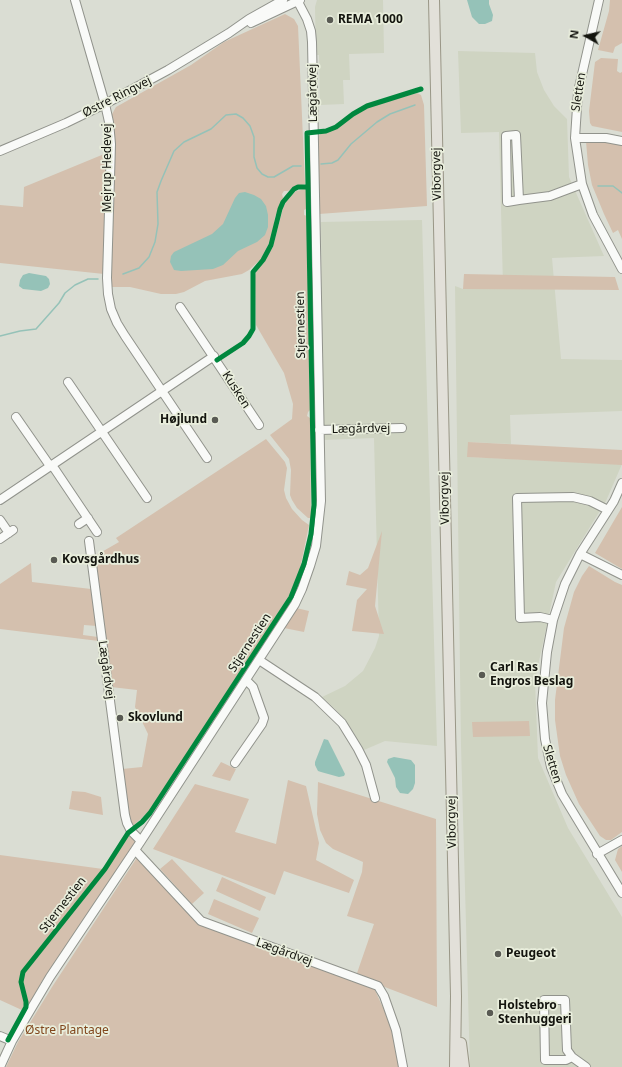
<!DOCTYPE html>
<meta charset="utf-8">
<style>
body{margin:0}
#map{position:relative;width:622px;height:1067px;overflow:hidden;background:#daddd3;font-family:"Noto Sans",sans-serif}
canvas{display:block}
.north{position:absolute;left:566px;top:16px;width:40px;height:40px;-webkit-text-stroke:3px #e9eedc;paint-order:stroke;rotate:278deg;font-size:11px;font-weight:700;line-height:16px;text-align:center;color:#13140e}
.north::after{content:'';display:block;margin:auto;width:14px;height:18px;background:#13140e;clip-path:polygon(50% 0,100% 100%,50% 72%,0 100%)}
</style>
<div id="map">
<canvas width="622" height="1067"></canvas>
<div class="north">N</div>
</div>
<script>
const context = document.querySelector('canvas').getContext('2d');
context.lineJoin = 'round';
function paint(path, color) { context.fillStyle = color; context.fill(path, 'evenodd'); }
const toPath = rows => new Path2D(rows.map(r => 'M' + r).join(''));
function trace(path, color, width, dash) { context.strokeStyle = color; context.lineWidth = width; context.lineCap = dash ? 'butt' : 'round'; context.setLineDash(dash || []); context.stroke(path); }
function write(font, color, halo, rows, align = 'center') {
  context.font = font + ' "Noto Sans",sans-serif'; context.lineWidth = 3.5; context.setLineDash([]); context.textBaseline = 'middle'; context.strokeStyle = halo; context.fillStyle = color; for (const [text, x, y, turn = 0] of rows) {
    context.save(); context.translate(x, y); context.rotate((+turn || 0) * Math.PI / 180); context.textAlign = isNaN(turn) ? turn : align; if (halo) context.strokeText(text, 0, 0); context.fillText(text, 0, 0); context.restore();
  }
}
paint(toPath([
 [317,0,383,0,384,53,349,54,350,80,343,80,344,104,320,105,319,55,316,55,315,7],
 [458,51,535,53,537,72,544,90,554,106,567,119,569,177,604,256,552,258,561,359,622,360,622,411,510,415,511,444,468,442,468,457,622,464,606,501,556,582,535,680,538,758,568,828,622,917,622,1067,470,1067,461,745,455,286,463,289,503,286,499,132,461,133],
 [422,220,437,746,385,741,364,750,350,727,336,710,322,697,345,686,363,671,375,648,379,636,374,438,323,440,321,222]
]), '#cfd4c2');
paint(toPath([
 [610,0,622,0,622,43,615,47,613,53,598,50,609,11],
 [285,14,294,19,298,26,305,184,294,187,288,191,284,191,282,194,283,198,275,217,272,237,261,259,249,270,242,274,205,281,184,292,176,294,161,294,130,287,111,287,114,144,111,116,116,107,191,65,224,42],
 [601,58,618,59,617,71,620,73,622,72,622,132,592,126,590,123,589,111,595,62],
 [417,93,421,95,424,105,427,206,319,214,318,137,321,133,333,130,361,111,372,106],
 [597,140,622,144,622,239,618,230,613,233,604,214,592,185,588,165,586,141],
 [109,152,104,274,0,263,0,205,23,207,24,187],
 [306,189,306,209,304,210,304,215,307,216,310,410,308,412,307,416,310,418,311,518,308,518,297,508,292,500,290,495,291,470,289,459,270,435,292,419,293,404,284,373,256,325,255,276,256,272,273,247,283,208,288,198,296,191],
 [464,274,615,277,619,290,463,289],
 [266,439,285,462,287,468,284,490,286,498,292,509,302,520,309,525,300,569,290,594,275,618,151,809,132,827,129,818,122,769,142,767,148,734,135,707,137,690,111,687,93,557,119,542,116,538],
 [468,442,622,450,622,465,467,457],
 [622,507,622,569,595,553],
 [382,531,375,606,384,634,352,631,357,600,367,589,346,585,349,571,360,575,368,568],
 [31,563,32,582,91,589,97,626,84,625,83,635,98,637,99,641,0,629,0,584],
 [589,566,615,582,622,585,622,832,611,840,606,840,600,836,579,804,566,775,560,756,555,720,555,700,564,628,574,592,582,576],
 [296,608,309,611,304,632,284,628],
 [529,721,530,736,473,737,472,722],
 [221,762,236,769,230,781,212,776],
 [288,780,306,786,319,843,316,860,354,880,349,893,284,871,275,895,153,849,195,784,249,799,235,832,276,844],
 [318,782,436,819,437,1007,356,976,374,924,347,916,362,872,363,862,333,849,326,843,320,830,317,814],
 [72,791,85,792,101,797,103,815,69,809],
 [129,834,135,841,134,846,42,981,28,1008,22,983,25,972,106,869],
 [622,846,622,872,615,860,618,849],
 [0,855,103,869,22,971,20,982,25,1004,24,1011,0,1000],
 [138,856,193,919,374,988,394,1032,400,1067,6,1067,18,1042,52,987],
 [172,859,204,893,192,904,160,869],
 [222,877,266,897,260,911,216,891],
 [214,899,259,918,252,933,208,914]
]), '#d4c0ae');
paint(toPath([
 [467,0,489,0,489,4,493,15,492,21,485,24,479,24,472,17],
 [245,192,254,195,261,199,266,206,268,215,268,227,265,235,257,242,238,251,223,265,213,269,181,271,174,270,170,262,171,256,174,252,212,234,223,224,235,198,239,193],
 [29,273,46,276,49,279,50,284,48,288,41,291,23,289,19,286,20,280,23,275],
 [324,739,328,740,345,774,344,776,339,777,321,772,318,771,315,765,315,762],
 [394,757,411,760,415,765,415,783,413,789,408,794,400,793,396,787,395,778,387,762,388,759]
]), '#95c2b8');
trace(toPath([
 [321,164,332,163,338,160,351,144,377,122,390,114,415,105],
 [598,186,613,186,622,193],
 [123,274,139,268,149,257,155,242,158,224,157,192,161,181,174,151,184,142,211,129,226,115,236,114,243,118,250,126,254,137,254,157,257,168,262,174,268,177,274,177,293,166,301,166],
 [0,336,20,331,36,329,59,303,65,293,75,285,88,279,98,279]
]), '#95c2b8', 1.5);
const minor = toPath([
 [75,0,105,104,109,122,111,144,107,278,108,294,111,309,117,323,125,336,207,458],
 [599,0,578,92,575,138,582,184,593,215,622,269],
 [251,23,300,0],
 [575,138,606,138,622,141],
 [0,151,66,123,105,104,168,70,229,33,249,19,283,0],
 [519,200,516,135,506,136,507,202,519,200,550,196,582,184],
 [180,307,259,425],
 [68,382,147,498],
 [16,417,50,466],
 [319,430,402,428],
 [52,465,97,532],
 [622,483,614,501,580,554,565,584,553,620,547,652,542,703,545,739,551,767,562,794,622,893],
 [0,500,214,356],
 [0,520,9,533],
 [79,524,88,518],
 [0,539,13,530],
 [89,541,125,815,127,823,131,831,141,841],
 [580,554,622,575],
 [553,620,540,617,520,618,517,498,573,497,590,501,608,510],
 [259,660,315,697,342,723,358,749,366,765,375,798],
 [235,763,262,724,264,718,253,687,246,680],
 [135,850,201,921,378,986,384,996,396,1030,403,1067],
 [597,854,622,840],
 [0,1036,12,1041],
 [572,1057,566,1060,545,1060,544,1000,565,1000,567,1050,572,1057,586,1067],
 [0,1067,12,1041,50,977,141,841,295,604,302,589,310,566,316,546,321,501,312,42,311,31,307,19,297,0]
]);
const major = toPath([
 [434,0,456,996,455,1067],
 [461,1043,464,1067]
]);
trace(minor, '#91938c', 10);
trace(major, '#999686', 12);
trace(minor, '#f9faf8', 8);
trace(major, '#e2e0d9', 10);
trace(toPath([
 [217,360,243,343,249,336,253,329,253,272,263,260,271,245,280,209,283,202,294,189,298,187,308,187],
 [8,1040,26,1007,26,1002,21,982,23,972,105,869,128,833,142,822,150,813,291,597,304,564,311,534,314,505,307,133,326,131,336,127,353,114,367,106,421,89]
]), '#00873e', 5);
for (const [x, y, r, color] of [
 [330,20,4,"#595a53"],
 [215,420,4,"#595a53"],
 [54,560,4,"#595a53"],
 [482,675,4,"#595a53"],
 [120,718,4,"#595a53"],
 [498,954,4,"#595a53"],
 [490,1013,4,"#595a53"]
]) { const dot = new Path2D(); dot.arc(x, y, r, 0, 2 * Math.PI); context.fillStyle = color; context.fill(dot); trace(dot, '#e9eedc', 1.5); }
write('bold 12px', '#13140e', '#e9eedc', [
 ["REMA 1000",338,20],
 ["Højlund",207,420,"right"],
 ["Kovsgårdhus",62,560],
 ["Carl Ras",490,668],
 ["Engros Beslag",490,682],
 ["Skovlund",128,718],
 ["Peugeot",506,954],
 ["Holstebro",498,1006],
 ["Stenhuggeri",498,1020]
], 'left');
write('12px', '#13140e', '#e9eedc', [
 ["Sletten",579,92,-81],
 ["Lægårdvej",313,93,-91],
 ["Østre Ringvej",117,97,-27],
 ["Mejrup Hedevej",108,168,-90],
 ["Viborgvej",437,174,-91],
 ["Stjernestien",301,325,-91],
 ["Kusken",236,390,57],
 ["Lægårdvej",361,429,-1],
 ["Viborgvej",445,498,-91],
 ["Stjernestien",250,643,-57],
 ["Lægårdvej",106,670,82],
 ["Sletten",552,764,73],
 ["Viborgvej",452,822,-91],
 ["Stjernestien",63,905,-52],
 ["Lægårdvej",284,952,20]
]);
write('12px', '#80461c', '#e9eedc', [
 ["Østre Plantage",67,1031]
]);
</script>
